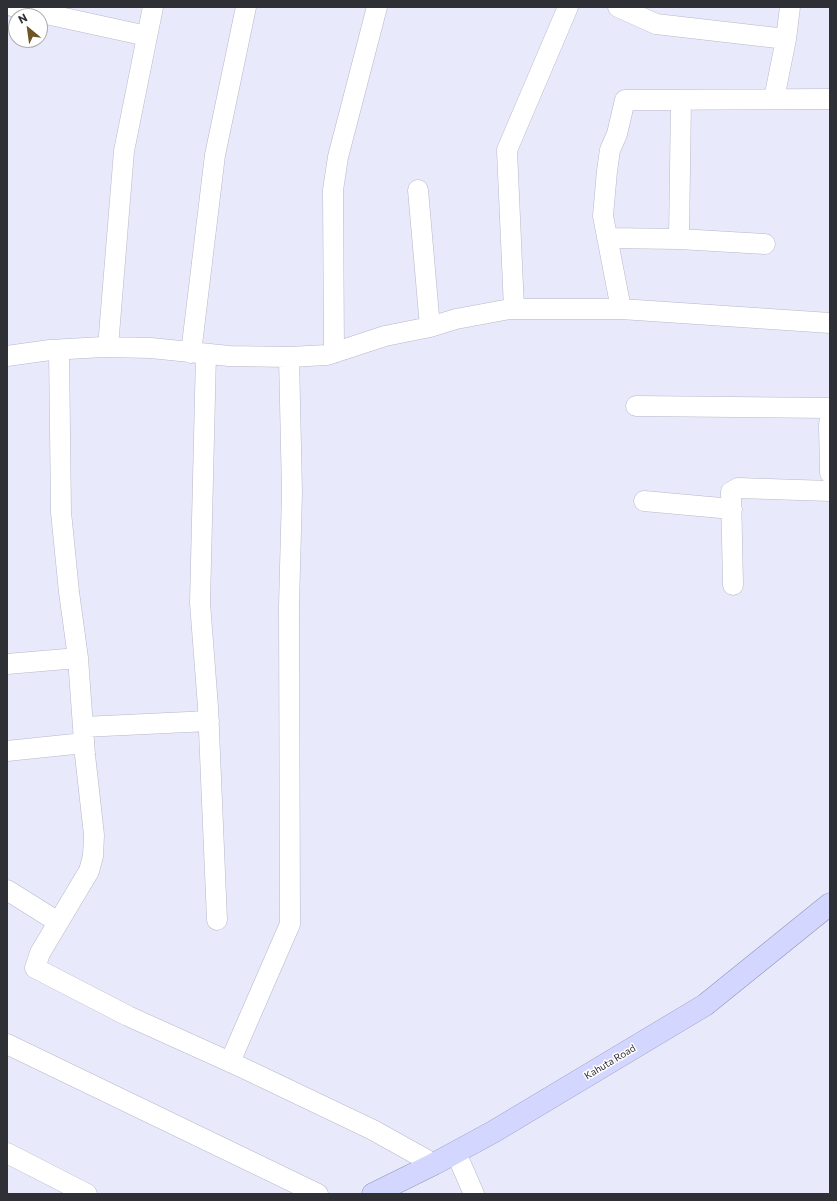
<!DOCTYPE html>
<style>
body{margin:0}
#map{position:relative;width:837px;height:1201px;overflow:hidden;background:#e8eafc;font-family:Commissioner,sans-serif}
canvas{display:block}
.frame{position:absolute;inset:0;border:8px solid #2f2f36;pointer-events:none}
.north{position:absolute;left:8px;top:8px;width:40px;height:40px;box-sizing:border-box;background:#fff;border:1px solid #acacaf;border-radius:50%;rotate:331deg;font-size:11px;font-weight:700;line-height:16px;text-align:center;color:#2f2f36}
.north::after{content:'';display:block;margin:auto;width:14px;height:18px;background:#6c5625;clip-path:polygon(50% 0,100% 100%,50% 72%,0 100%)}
</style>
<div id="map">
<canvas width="837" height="1201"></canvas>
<div class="frame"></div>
<div class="north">N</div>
</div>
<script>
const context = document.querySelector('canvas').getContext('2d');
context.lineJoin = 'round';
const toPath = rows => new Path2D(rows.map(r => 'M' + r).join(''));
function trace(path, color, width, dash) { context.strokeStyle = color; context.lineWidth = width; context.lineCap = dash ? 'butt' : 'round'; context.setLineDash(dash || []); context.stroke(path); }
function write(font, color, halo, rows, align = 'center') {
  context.font = font + ' Commissioner,sans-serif'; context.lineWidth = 3; context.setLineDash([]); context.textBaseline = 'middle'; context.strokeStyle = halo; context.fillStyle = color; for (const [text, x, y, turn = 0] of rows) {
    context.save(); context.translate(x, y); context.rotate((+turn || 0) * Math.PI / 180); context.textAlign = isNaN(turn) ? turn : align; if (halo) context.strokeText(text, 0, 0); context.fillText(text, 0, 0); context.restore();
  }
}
const minor = toPath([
 [14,7,147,36],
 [618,7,656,24,786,39],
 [774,99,786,39,790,7],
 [418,190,430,327],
 [607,238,679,239,765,244],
 [679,239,681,100],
 [514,309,507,150,568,7],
 [621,309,603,216,607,171,610,150,617,134,625,100,830,99],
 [108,347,124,151,153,7],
 [59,350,61,512,69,592,78,658,85,755,94,835,93,856,89,871,40,953,35,968,128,1016,241,1067,373,1130,434,1164],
 [191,353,215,155,246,7],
 [334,353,333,190,338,157,377,7],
 [206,354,200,603,208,707,217,920],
 [7,356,50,350,103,347,151,348,229,356,289,357,327,355,385,336,430,327,456,319,510,309,621,309,830,323],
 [636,406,830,408],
 [830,415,829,426,830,473],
 [644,501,732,509],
 [733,585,731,492,738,488,830,491],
 [7,664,78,658],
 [83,727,209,721],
 [7,751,84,743],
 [7,890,58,922],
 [7,1044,318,1194],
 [230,1062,290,924,289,606,292,492,289,357],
 [7,1153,87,1194],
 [456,1153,474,1194]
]);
const trunk = toPath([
 [373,1194,434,1164,493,1132,705,1005,830,904]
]);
trace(minor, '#b6b7c8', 21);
trace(trunk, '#9294b8', 23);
trace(minor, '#fff', 20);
trace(trunk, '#d3d6fe', 22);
write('10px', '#2f2f36', '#fff', [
 ["Kahuta Road",610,1062,-31]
]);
</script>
